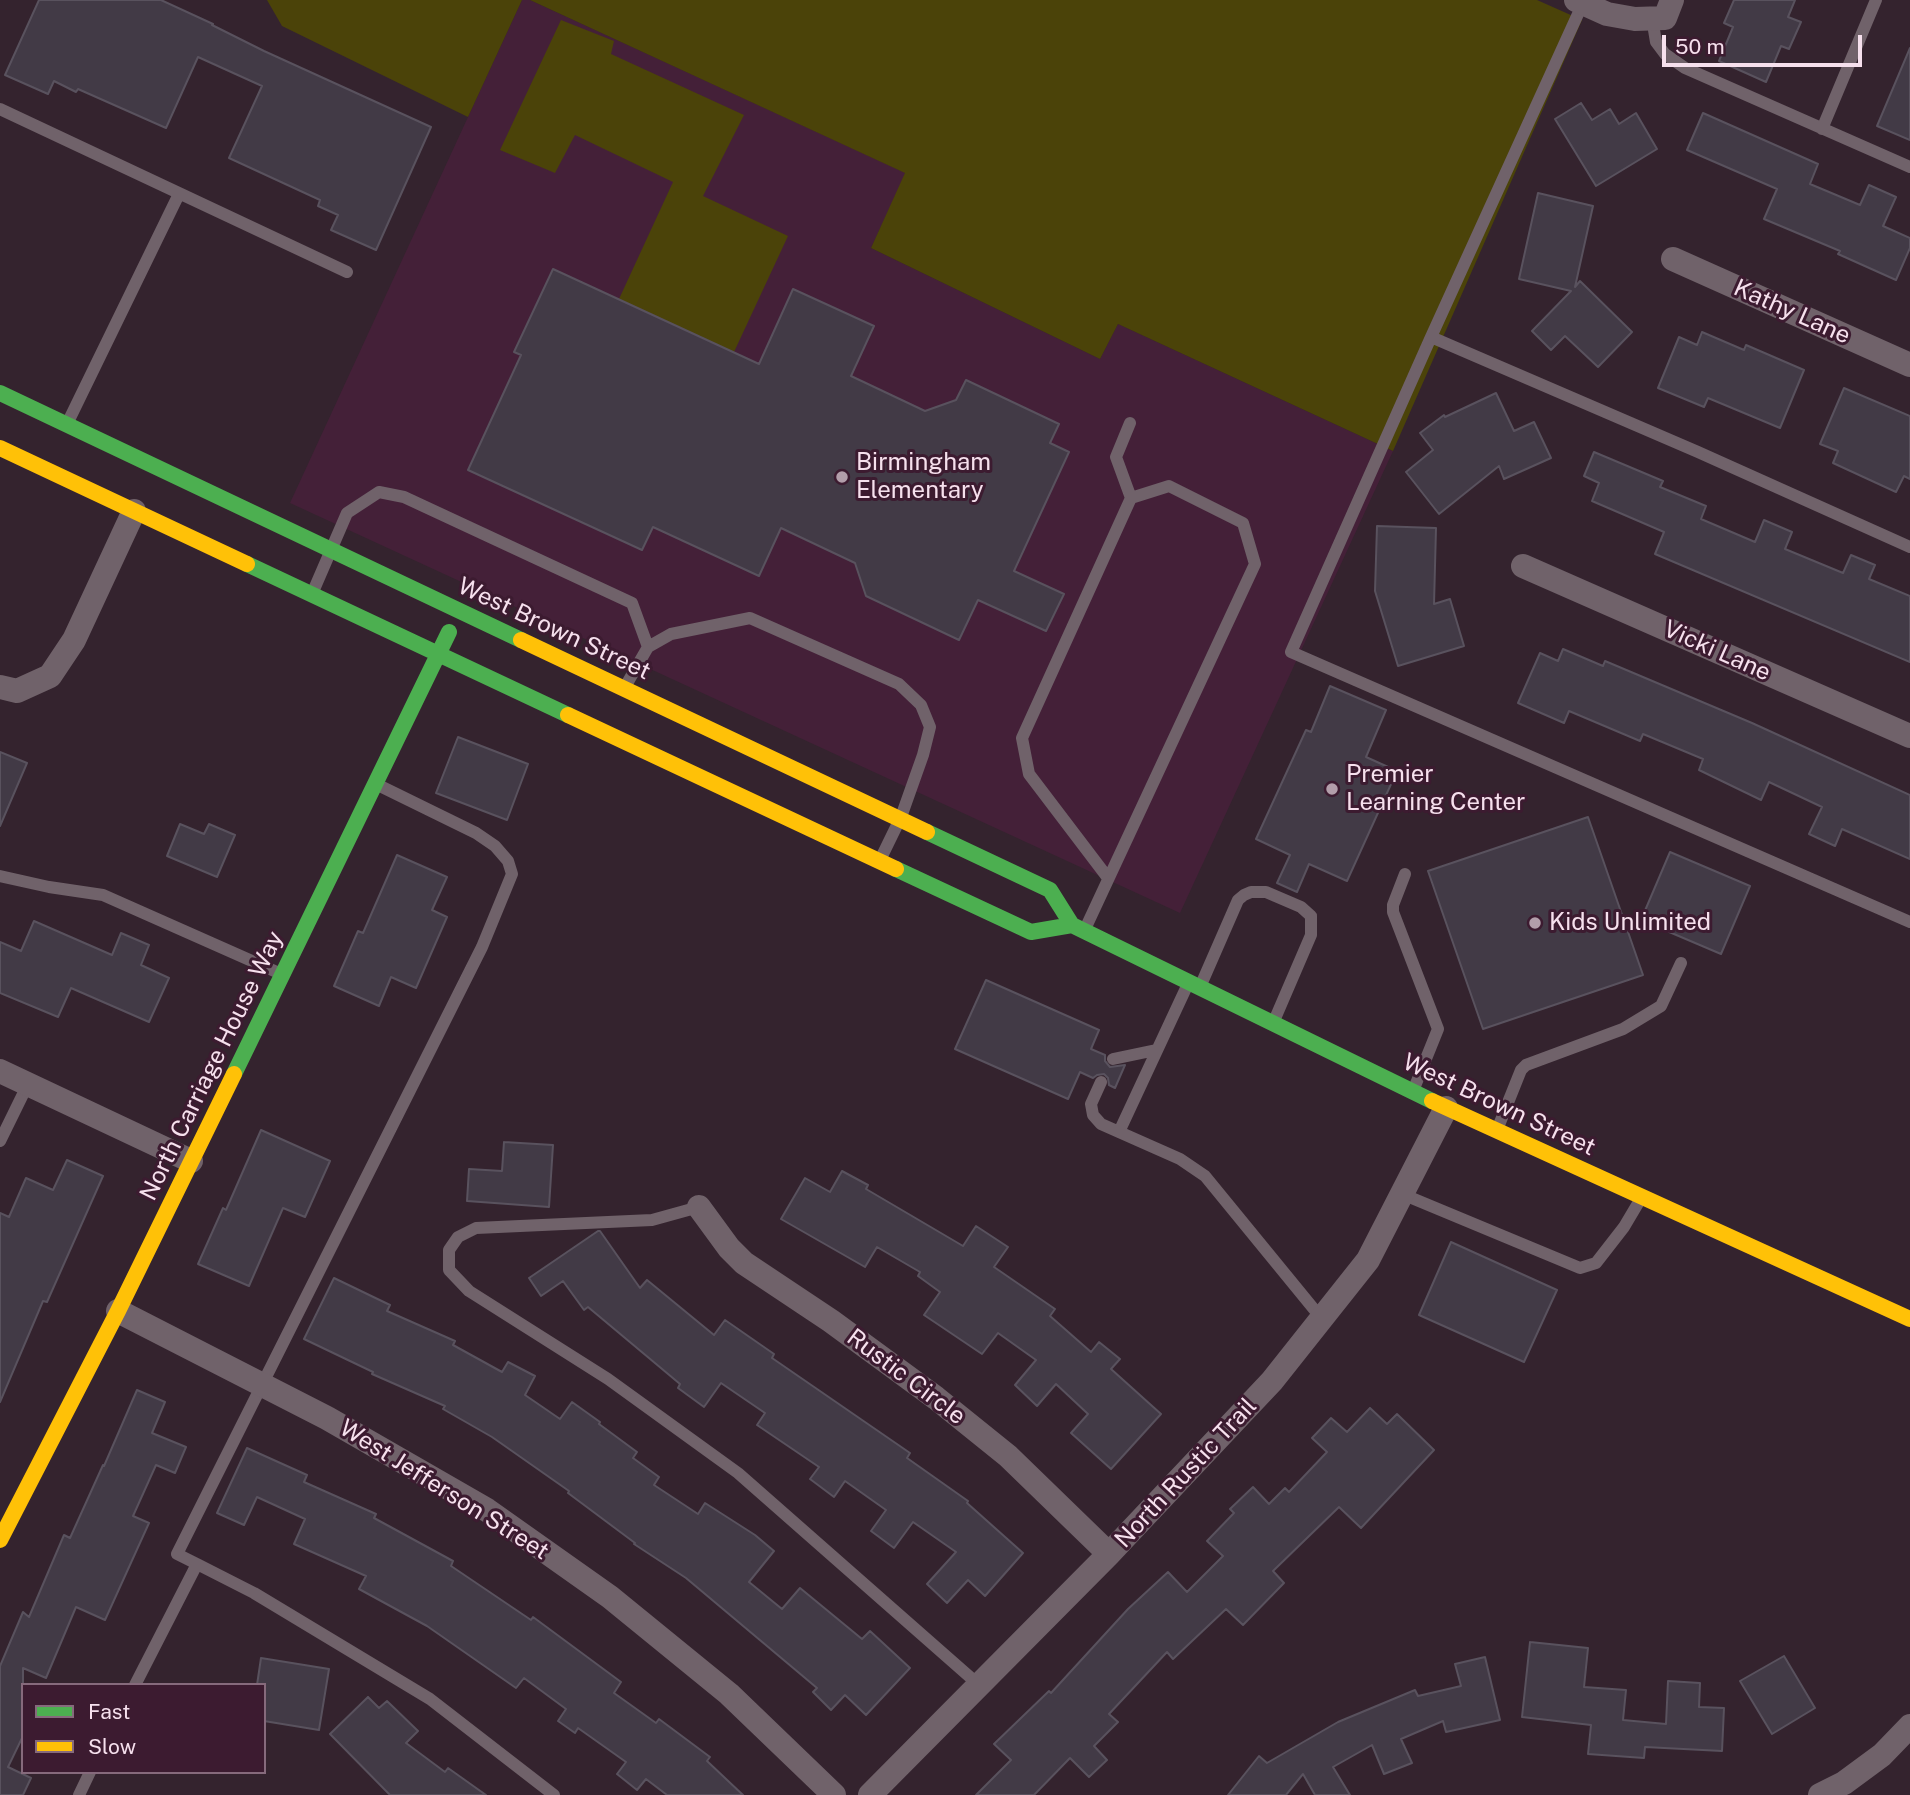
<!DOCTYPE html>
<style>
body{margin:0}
#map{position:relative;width:1910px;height:1795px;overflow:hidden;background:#34232e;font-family:"Public Sans",sans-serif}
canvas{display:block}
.legend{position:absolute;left:21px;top:1683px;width:245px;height:91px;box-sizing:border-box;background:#3c1b30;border:2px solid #866a7c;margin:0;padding:9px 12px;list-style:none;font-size:21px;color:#f6e0ed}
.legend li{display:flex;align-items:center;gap:14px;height:35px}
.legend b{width:35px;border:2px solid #866a7c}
.scale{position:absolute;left:1662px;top:35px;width:200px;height:32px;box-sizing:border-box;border:4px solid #f6e0ed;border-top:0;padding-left:9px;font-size:21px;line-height:24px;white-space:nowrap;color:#f6e0ed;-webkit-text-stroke:5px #3c1b30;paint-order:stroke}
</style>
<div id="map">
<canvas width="1910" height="1795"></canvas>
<ul class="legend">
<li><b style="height:9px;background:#4caf50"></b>Fast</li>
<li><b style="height:9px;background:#ffc107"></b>Slow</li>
</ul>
<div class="scale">50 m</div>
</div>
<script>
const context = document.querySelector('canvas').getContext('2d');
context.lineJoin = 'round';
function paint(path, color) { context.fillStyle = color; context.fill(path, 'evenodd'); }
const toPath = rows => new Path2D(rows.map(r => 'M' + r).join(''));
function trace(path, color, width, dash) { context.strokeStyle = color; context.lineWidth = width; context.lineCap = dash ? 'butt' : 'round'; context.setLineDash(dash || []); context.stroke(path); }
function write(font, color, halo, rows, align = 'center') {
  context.font = font + ' "Public Sans",sans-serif'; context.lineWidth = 6; context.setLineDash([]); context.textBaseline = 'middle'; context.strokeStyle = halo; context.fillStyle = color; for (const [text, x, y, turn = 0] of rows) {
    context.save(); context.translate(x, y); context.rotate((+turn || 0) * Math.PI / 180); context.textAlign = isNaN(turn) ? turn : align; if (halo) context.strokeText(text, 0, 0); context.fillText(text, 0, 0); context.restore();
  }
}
paint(toPath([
 [522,0,530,0,906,173,871,248,1100,359,1118,324,1393,451,1180,913,290,503]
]), '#442038');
paint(toPath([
 [267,0,522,0,468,117,282,26],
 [530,0,1537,0,1582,20,1393,451,1118,324,1100,359,871,248,905,173],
 [561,20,614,41,611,54,744,115,703,196,788,236,734,352,619,299,673,182,575,135,555,173,500,150]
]), '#4b4309');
const building = toPath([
 [39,0,161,0,213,24,212,25,264,51,431,127,376,250,331,230,338,215,318,206,320,200,229,158,262,86,198,57,166,128,78,89,76,92,54,81,48,94,5,75,39,0],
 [1734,0,1795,0,1788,17,1801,22,1789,49,1781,46,1766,82,1719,61,1733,27,1724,23,1734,0],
 [1910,48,1910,140,1877,126,1910,48],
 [1581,103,1592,120,1610,109,1619,124,1636,113,1657,149,1596,186,1555,119,1581,103],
 [1703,113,1818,164,1810,184,1860,205,1869,185,1896,197,1883,226,1910,238,1910,248,1896,280,1838,254,1840,251,1764,219,1777,189,1687,150,1703,113],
 [1538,193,1593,206,1575,287,1580,281,1632,332,1598,367,1565,336,1551,350,1532,331,1571,291,1519,279,1538,193],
 [553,269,759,364,793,289,874,326,851,376,925,411,956,400,966,380,1059,424,1050,443,1069,452,1014,571,1064,594,1046,631,978,600,959,640,866,596,855,563,781,528,759,576,653,527,642,550,468,470,521,355,514,352,553,269],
 [1702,332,1744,350,1746,345,1804,370,1780,428,1708,398,1704,407,1658,388,1679,337,1697,345,1702,332],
 [1844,388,1910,416,1910,479,1904,476,1896,492,1833,463,1838,451,1820,444,1844,388],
 [1496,393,1514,431,1534,422,1551,458,1504,479,1499,466,1439,514,1406,472,1433,450,1420,433,1444,415,1445,417,1496,393],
 [1594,452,1663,481,1660,487,1706,506,1701,519,1755,542,1764,520,1792,532,1785,549,1843,573,1851,555,1875,565,1869,579,1910,596,1910,662,1655,554,1664,532,1592,501,1599,483,1584,476,1594,452],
 [1377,526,1436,528,1434,604,1450,599,1464,646,1398,666,1375,591,1377,526],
 [1563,649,1603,666,1605,661,1752,723,1910,795,1910,859,1842,829,1835,846,1809,834,1822,807,1769,782,1761,800,1699,770,1703,759,1643,734,1640,741,1569,711,1564,723,1518,703,1540,653,1558,661,1563,649],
 [1330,686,1386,710,1366,757,1397,771,1347,881,1309,864,1297,892,1277,883,1290,855,1256,839,1306,730,1311,732,1330,686],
 [458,737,528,764,507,820,436,793,458,737],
 [0,752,27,763,0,826,0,752],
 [1588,817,1643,975,1483,1029,1428,871,1588,817],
 [180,824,204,834,209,824,235,835,217,877,167,856,180,824],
 [1670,852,1750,886,1721,954,1641,920,1670,852],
 [397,855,447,877,432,910,447,917,416,988,391,977,379,1006,334,986,358,931,363,933,397,855],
 [34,921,112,955,121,933,149,945,141,965,169,978,149,1022,71,988,58,1017,0,993,0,942,21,951,34,921],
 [986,980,1099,1030,1091,1049,1105,1055,1105,1061,1110,1067,1125,1065,1115,1088,1109,1085,1108,1078,1104,1074,1097,1075,1093,1078,1080,1072,1068,1099,955,1049,986,980],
 [261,1130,330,1161,305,1217,283,1208,249,1286,198,1264,223,1208,226,1210,261,1130],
 [504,1142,553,1145,549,1207,467,1201,469,1169,502,1171,504,1142],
 [67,1160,103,1176,47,1302,43,1301,0,1402,0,1213,9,1217,26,1178,53,1190,67,1160],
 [842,1171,868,1185,866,1189,963,1246,976,1226,1008,1247,994,1267,1055,1309,1050,1316,1091,1352,1099,1342,1120,1359,1111,1369,1161,1414,1111,1469,1071,1433,1088,1414,1056,1384,1037,1406,1015,1385,1036,1360,998,1333,982,1354,924,1315,940,1292,918,1276,920,1272,877,1247,865,1267,781,1219,805,1178,830,1192,842,1171],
 [598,1231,600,1231,640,1288,647,1280,714,1335,725,1320,774,1354,772,1358,910,1453,907,1458,968,1501,967,1503,1023,1553,985,1596,968,1580,947,1603,927,1584,956,1552,913,1522,894,1548,871,1531,886,1510,845,1481,834,1497,810,1479,819,1467,757,1425,765,1413,721,1383,704,1407,678,1388,680,1384,588,1307,584,1310,563,1281,541,1296,529,1278,598,1231],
 [1451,1242,1557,1290,1524,1362,1419,1315,1451,1242],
 [334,1278,390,1305,387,1311,455,1341,453,1345,502,1372,508,1362,535,1376,525,1395,560,1419,572,1402,600,1422,599,1424,637,1452,633,1458,659,1477,654,1485,698,1514,705,1503,755,1535,774,1551,749,1582,782,1609,800,1588,862,1639,870,1631,910,1668,866,1715,845,1695,831,1710,813,1692,817,1688,686,1578,634,1544,635,1543,568,1493,569,1491,492,1437,443,1409,445,1406,372,1374,373,1372,304,1339,334,1278],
 [137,1390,165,1402,152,1433,186,1447,175,1473,156,1465,133,1516,149,1523,105,1620,76,1607,46,1678,23,1668,23,1736,8,1767,31,1778,23,1795,0,1795,0,1666,23,1612,29,1617,64,1535,70,1538,103,1465,104,1466,137,1390],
 [1370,1408,1387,1424,1397,1414,1434,1450,1361,1528,1339,1507,1273,1571,1284,1583,1243,1625,1226,1609,1173,1659,1167,1652,1109,1714,1118,1722,1094,1746,1107,1760,1089,1777,1070,1758,1034,1795,976,1795,1011,1760,994,1744,1049,1691,1051,1693,1128,1609,1168,1572,1187,1592,1223,1556,1207,1541,1234,1513,1230,1509,1253,1487,1269,1504,1285,1488,1289,1492,1327,1452,1312,1438,1331,1418,1347,1432,1370,1408],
 [247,1448,307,1475,304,1482,376,1514,374,1518,453,1561,451,1566,531,1620,533,1617,621,1682,614,1693,656,1723,659,1719,710,1757,707,1761,743,1795,667,1795,646,1779,637,1790,617,1774,626,1762,578,1728,575,1733,558,1721,566,1709,524,1678,516,1688,427,1626,359,1589,366,1576,294,1544,305,1519,257,1497,244,1525,217,1513,247,1448],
 [1530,1642,1588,1648,1584,1687,1626,1690,1623,1720,1666,1724,1668,1681,1700,1683,1699,1707,1724,1708,1722,1751,1645,1747,1644,1758,1588,1754,1591,1725,1522,1717,1530,1642],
 [1784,1656,1815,1708,1772,1734,1740,1681,1784,1656],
 [1485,1657,1500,1720,1446,1732,1443,1721,1401,1739,1412,1763,1384,1774,1372,1745,1333,1767,1350,1795,1315,1795,1303,1774,1286,1795,1228,1795,1259,1756,1267,1763,1338,1722,1415,1690,1418,1696,1461,1686,1455,1664,1485,1657],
 [261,1658,329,1669,319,1730,264,1721,264,1685,257,1685,261,1658],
 [368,1697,379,1708,387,1701,418,1731,406,1743,445,1772,448,1768,486,1795,390,1795,330,1734,368,1697]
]);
paint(building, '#423a46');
trace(building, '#59525e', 2);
trace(toPath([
 [1583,3,1431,337,1698,452,1910,547],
 [1652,18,1656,42,1665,54,1685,68,1910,167],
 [0,109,347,272],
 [1822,129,1876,0],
 [1431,337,1291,652,1910,922],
 [1130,423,1116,457,1131,498],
 [67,424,179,194],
 [312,594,347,513,379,492,404,497,632,603,648,647],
 [625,687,648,647,671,634,750,618,899,684,921,705,930,727,923,755,901,817,881,858],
 [1405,874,1393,905,1393,912,1438,1029,1413,1091],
 [0,876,49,887,103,895,279,973],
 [1086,927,1255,564,1243,523,1169,486,1131,498,1022,738,1029,774,1108,878],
 [1200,987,1238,900,1244,895,1251,892,1266,892,1301,907,1311,916,1311,935,1274,1021],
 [1113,1059,1156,1050],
 [1101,1082,1091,1104,1093,1115,1101,1124,1180,1159,1205,1176,1322,1319],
 [1497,1130,1521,1070,1526,1065,1623,1029,1661,1006,1681,963],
 [1119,1132,1187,986],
 [0,1141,28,1084],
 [1402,1194,1580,1268,1596,1263,1624,1227,1640,1200],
 [699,1207,652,1220,476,1228,458,1237,449,1250,449,1270,469,1291,608,1379,738,1473,979,1685],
 [197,1564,177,1554,482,947,512,874,508,861,495,846,476,833,376,784],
 [135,1685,197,1564,254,1593,430,1699,554,1795],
 [79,1795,90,1772]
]), '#70626a', 12);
trace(toPath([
 [1576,0,1607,14,1635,19,1665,18,1672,0],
 [1673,259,1910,365],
 [1523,566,1910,736],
 [0,687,17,691,50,676,74,640,134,511],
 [0,1071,191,1161],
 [699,1207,729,1248,744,1263,831,1321,936,1398,1008,1456,1109,1554],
 [118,1311,327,1418,487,1510,610,1597,729,1694,834,1795],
 [870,1795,1109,1554,1272,1381,1368,1260,1446,1108],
 [1820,1795,1844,1783,1882,1755,1910,1726]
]), '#70626a', 24);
trace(toPath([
 [0,393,521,640],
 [247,564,568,715],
 [927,832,1050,890,1072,925,1432,1101],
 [896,869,1031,932,1072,925],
 [234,1074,449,632]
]), '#4caf50', 16);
trace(toPath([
 [0,448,247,564],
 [521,640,927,832],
 [568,715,896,869],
 [1432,1101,1910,1319],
 [0,1540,118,1311,234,1074]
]), '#ffc107', 16);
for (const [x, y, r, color] of [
 [842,477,7,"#b29eaa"],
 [1332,789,7,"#b29eaa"],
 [1535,923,7,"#b29eaa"]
]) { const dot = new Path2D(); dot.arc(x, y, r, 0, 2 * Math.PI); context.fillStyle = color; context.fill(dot); trace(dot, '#3c1b30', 2.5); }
write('24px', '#f6e0ed', '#3c1b30', [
 ["Kathy Lane",1792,312,24],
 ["West Brown Street",554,629,25],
 ["Vicki Lane",1717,651,24],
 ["North Carriage House Way",212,1066,-64],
 ["West Brown Street",1499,1105,25],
 ["Rustic Circle",906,1377,37],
 ["North Rustic Trail",1186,1473,-47],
 ["West Jefferson Street",444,1490,32]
]);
write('24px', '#f6e0ed', '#3c1b30', [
 ["Birmingham",856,463],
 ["Elementary",856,491],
 ["Premier",1346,775],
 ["Learning Center",1346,803],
 ["Kids Unlimited",1549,923]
], 'left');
</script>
